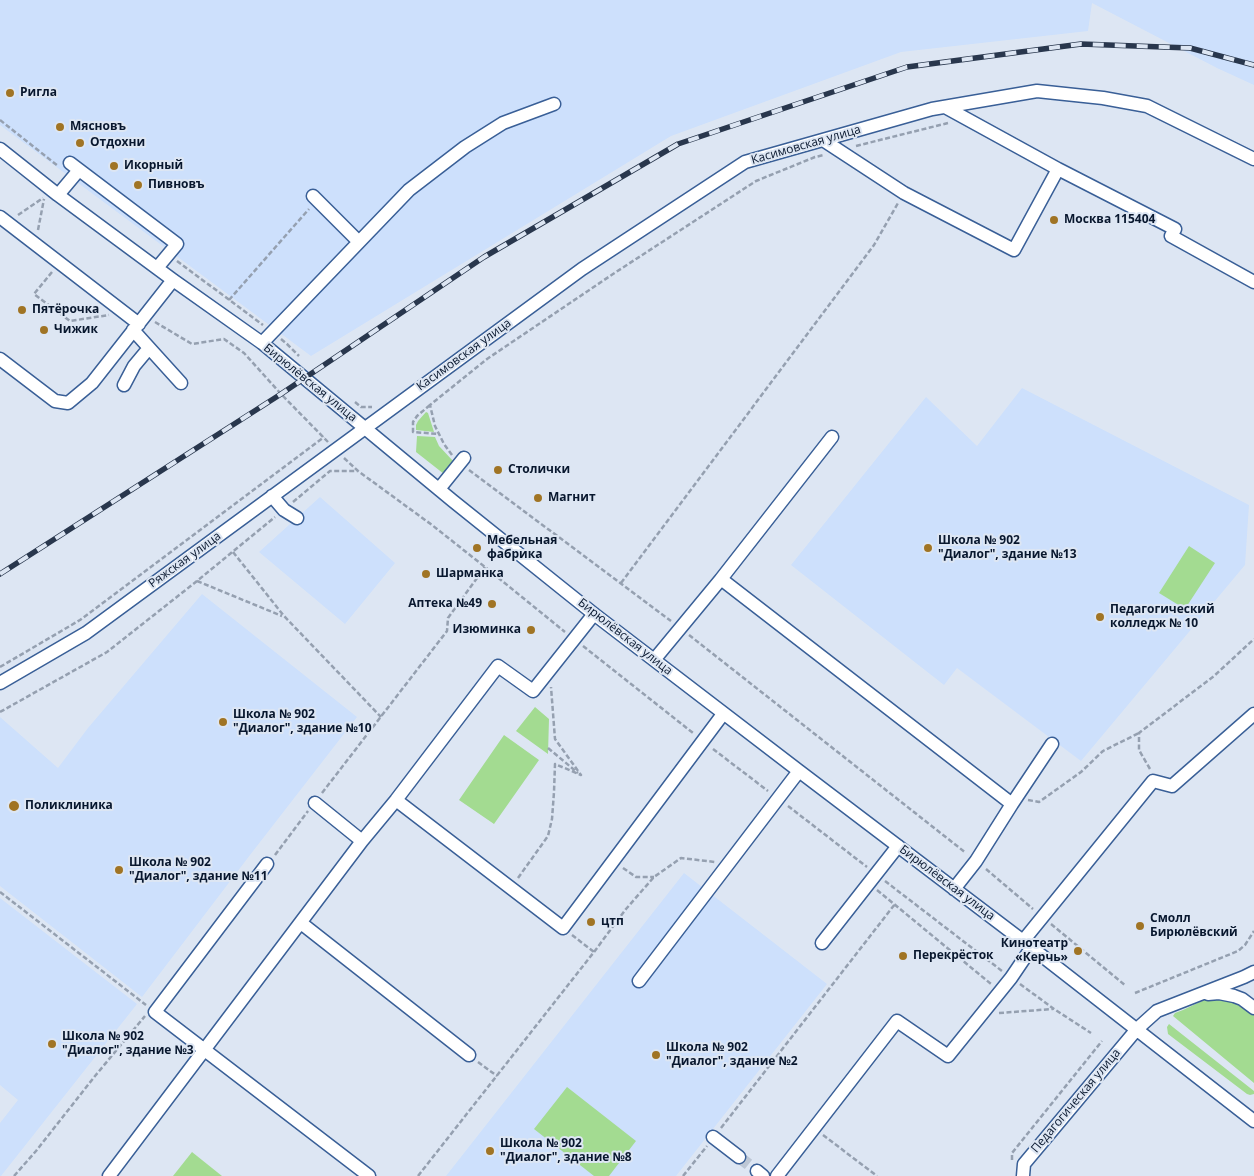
<!DOCTYPE html>
<meta charset="utf-8">
<style>
body{margin:0}
canvas{display:block;background:#dde6f3}
</style>
<canvas width="1254" height="1176"></canvas>
<script>
const context = document.querySelector('canvas').getContext('2d');
context.lineJoin = 'round';
function paint(path, color) { context.fillStyle = color; context.fill(path, 'evenodd'); }
const toPath = rows => new Path2D(rows.map(r => 'M' + r).join(''));
function trace(path, color, width, dash) { context.strokeStyle = color; context.lineWidth = width; context.lineCap = dash ? 'butt' : 'round'; context.setLineDash(dash || []); context.stroke(path); }
function write(font, color, halo, rows, align = 'center') {
  context.font = font + ' "Open Sans",sans-serif'; context.lineWidth = 4; context.setLineDash([]); context.textBaseline = 'middle'; context.strokeStyle = halo; context.fillStyle = color; for (const [text, x, y, turn = 0] of rows) {
    context.save(); context.translate(x, y); context.rotate((+turn || 0) * Math.PI / 180); context.textAlign = isNaN(turn) ? turn : align; if (halo) context.strokeText(text, 0, 0); context.fillText(text, 0, 0); context.restore();
  }
}
paint(toPath([
 [0,0,1254,0,1254,85,1217,68,1092,3,1088,31,901,52,671,136,311,356,0,125],
 [1022,388,1249,505,1245,565,1081,761,957,668,944,685,791,565,926,397,977,446],
 [320,497,395,563,345,624,259,552],
 [202,594,357,717,250,855,142,997,0,886,0,717,58,768,88,728],
 [684,873,827,984,676,1176,446,1176],
 [0,898,137,1004,1,1176,0,1176,0,1123,18,1100,0,1085]
]), '#cde0fc');
paint(toPath([
 [426,412,428,413,434,432,416,430,416,425,418,421],
 [417,436,435,437,439,446,454,462,444,474,416,452],
 [1189,546,1215,563,1185,609,1159,593],
 [535,707,549,719,548,754,516,731],
 [504,735,539,760,494,824,459,800],
 [1213,998,1230,999,1254,1013,1254,1083,1173,1016,1175,1013,1183,1010,1204,1000],
 [1169,1024,1254,1091,1254,1094,1250,1095,1247,1094,1168,1034,1167,1027],
 [567,1087,636,1141,609,1176,594,1176,534,1129],
 [192,1152,222,1176,173,1176]
]), '#a3db91');
trace(toPath([
 [739,1157,757,1171]
]), '#bdc7d5', 12, [12, 6]);
const minor = toPath([
 [945,107,1058,169,1175,229,1171,236,1254,282],
 [823,140,904,193,1014,250,1058,169],
 [0,149,58,195,173,280,262,343,453,501,594,614,799,771,1023,941,1254,1121],
 [70,163,177,244,157,268],
 [58,195,79,170],
 [313,196,359,242],
 [0,217,139,324],
 [133,330,181,383],
 [262,343,409,190,465,147,503,123,554,104],
 [0,359,55,401,68,403,92,383,173,280],
 [124,385,134,366,149,348],
 [439,489,464,458],
 [272,496,284,510,297,518],
 [721,579,1012,804,976,861,954,889],
 [654,660,721,579,832,437],
 [0,683,86,633,582,269,745,162,932,109,1037,91,1103,98,1147,106,1254,159],
 [396,800,563,928,723,714],
 [315,803,362,841],
 [1012,804,1052,744],
 [267,864,155,1012,369,1176],
 [301,923,469,1055],
 [1023,941,1153,781,1172,786,1254,714],
 [822,943,898,846],
 [639,981,799,771],
 [1208,994,1219,993,1234,996,1242,999,1254,1008],
 [713,1137,739,1157],
 [757,1171,763,1176],
 [109,1176,362,841,396,800,498,666,533,691,594,614],
 [777,1176,897,1021,948,1056,1011,978,1032,947],
 [1023,1176,1024,1164,1137,1029,1157,1011,1244,977,1254,972]
]);
trace(minor, '#395f97', 15);
trace(toPath([
 [0,120,58,166],
 [856,146,948,123],
 [18,215,43,198],
 [38,230,44,199],
 [177,261,263,325],
 [52,272,34,294,70,321,109,315],
 [229,300,309,209],
 [155,322,192,344,224,339,244,353,281,394,328,442],
 [281,339,287,344,299,356],
 [355,402,361,407,372,407],
 [430,405,417,416,413,422,413,432,438,434],
 [452,455,444,444,435,426,430,405,487,359,613,274,756,181,815,157,824,155],
 [344,458,358,471,432,525,485,567,565,632],
 [469,470,671,621],
 [293,502,330,471,358,471],
 [233,552,284,616,381,717],
 [197,581,282,616],
 [621,583,874,245,898,203],
 [689,635,966,853],
 [583,646,693,733],
 [0,667,80,620,324,437],
 [0,712,107,652,197,581,275,517],
 [548,748,578,773],
 [713,749,768,791],
 [1150,769,1139,750,1139,733,1214,676,1254,639],
 [322,793,447,631,448,618,485,567],
 [1028,800,1039,802,1081,772,1103,751,1139,733],
 [788,806,867,867],
 [275,855,308,811],
 [623,868,636,877,654,877],
 [986,869,1033,909],
 [518,878,548,836,552,819,554,792,555,764,581,775,555,739,551,687],
 [885,881,1002,971],
 [877,890,991,984],
 [0,892,146,1005],
 [1051,924,1126,986],
 [572,935,594,952],
 [1020,984,1054,1009,1091,1033],
 [1135,993,1238,951,1245,945,1254,931],
 [999,1013,1053,1009],
 [478,1062,497,1076],
 [721,1128,895,904],
 [823,1135,877,1176],
 [1012,1160,1012,1153,1102,1041],
 [14,1176,36,1151,95,1076,145,1016],
 [418,1176,594,952,626,909,654,877,681,858,715,862],
 [683,1176,707,1146]
]), '#95a0b0', 2.5, [5, 2.5]);
trace(minor, '#fff', 12);
const rail = toPath([
 [0,574,281,394,484,257,678,144,907,67,1081,44,1190,48,1254,65]
]);
trace(rail, '#29374d', 5.5);
trace(rail, '#dde6f3', 4, [11]);
for (const [x, y, r, color] of [
 [10,93,5,"#a07424"],
 [60,127,5,"#a07424"],
 [80,143,5,"#a07424"],
 [114,166,5,"#a07424"],
 [138,185,5,"#a07424"],
 [1054,220,5,"#a07424"],
 [22,310,5,"#a07424"],
 [44,330,5,"#a07424"],
 [498,470,5,"#a07424"],
 [538,498,5,"#a07424"],
 [477,548,5,"#a07424"],
 [928,548,5,"#a07424"],
 [426,574,5,"#a07424"],
 [492,604,5,"#a07424"],
 [1100,617,5,"#a07424"],
 [531,630,5,"#a07424"],
 [223,722,5,"#a07424"],
 [14,806,6,"#a07424"],
 [119,870,5,"#a07424"],
 [591,922,5,"#a07424"],
 [1140,926,5,"#a07424"],
 [1078,951,5,"#a07424"],
 [903,956,5,"#a07424"],
 [52,1044,5,"#a07424"],
 [656,1055,5,"#a07424"],
 [490,1151,5,"#a07424"]
]) { const dot = new Path2D(); dot.arc(x, y, r, 0, 2 * Math.PI); context.fillStyle = color; context.fill(dot); trace(dot, '#dde6f3', 2); }
write('bold 12px', '#08172e', '#dde6f3', [
 ["Ригла",20,93],
 ["Мясновъ",70,127],
 ["Отдохни",90,143],
 ["Икорный",124,166],
 ["Пивновъ",148,185],
 ["Москва 115404",1064,220],
 ["Пятёрочка",32,310],
 ["Чижик",54,330],
 ["Столички",508,470],
 ["Магнит",548,498],
 ["Мебельная",487,541],
 ["фабрика",487,555],
 ["Школа № 902",938,541],
 ["\"Диалог\", здание №13",938,555],
 ["Шарманка",436,574],
 ["Аптека №49",482,604,"right"],
 ["Педагогический",1110,610],
 ["колледж № 10",1110,624],
 ["Изюминка",521,630,"right"],
 ["Школа № 902",233,715],
 ["\"Диалог\", здание №10",233,729],
 ["Поликлиника",25,806],
 ["Школа № 902",129,863],
 ["\"Диалог\", здание №11",129,877],
 ["Смолл",1150,919],
 ["Бирюлёвский",1150,933],
 ["цтп",601,922],
 ["Кинотеатр",1068,944,"right"],
 ["«Керчь»",1068,958,"right"],
 ["Перекрёсток",913,956],
 ["Школа № 902",62,1037],
 ["\"Диалог\", здание №3",62,1051],
 ["Школа № 902",666,1048],
 ["\"Диалог\", здание №2",666,1062],
 ["Школа № 902",500,1144],
 ["\"Диалог\", здание №8",500,1158]
], 'left');
write('12px', '#08172e', '#dde6f3', [
 ["Касимовская улица",806,145,-16],
 ["Касимовская улица",464,355,-36],
 ["Бирюлёвская улица",310,383,39],
 ["Ряжская улица",185,560,-36],
 ["Бирюлёвская улица",625,637,38],
 ["Бирюлёвская улица",947,883,37],
 ["Педагогическая улица",1076,1101,-50]
]);
</script>
